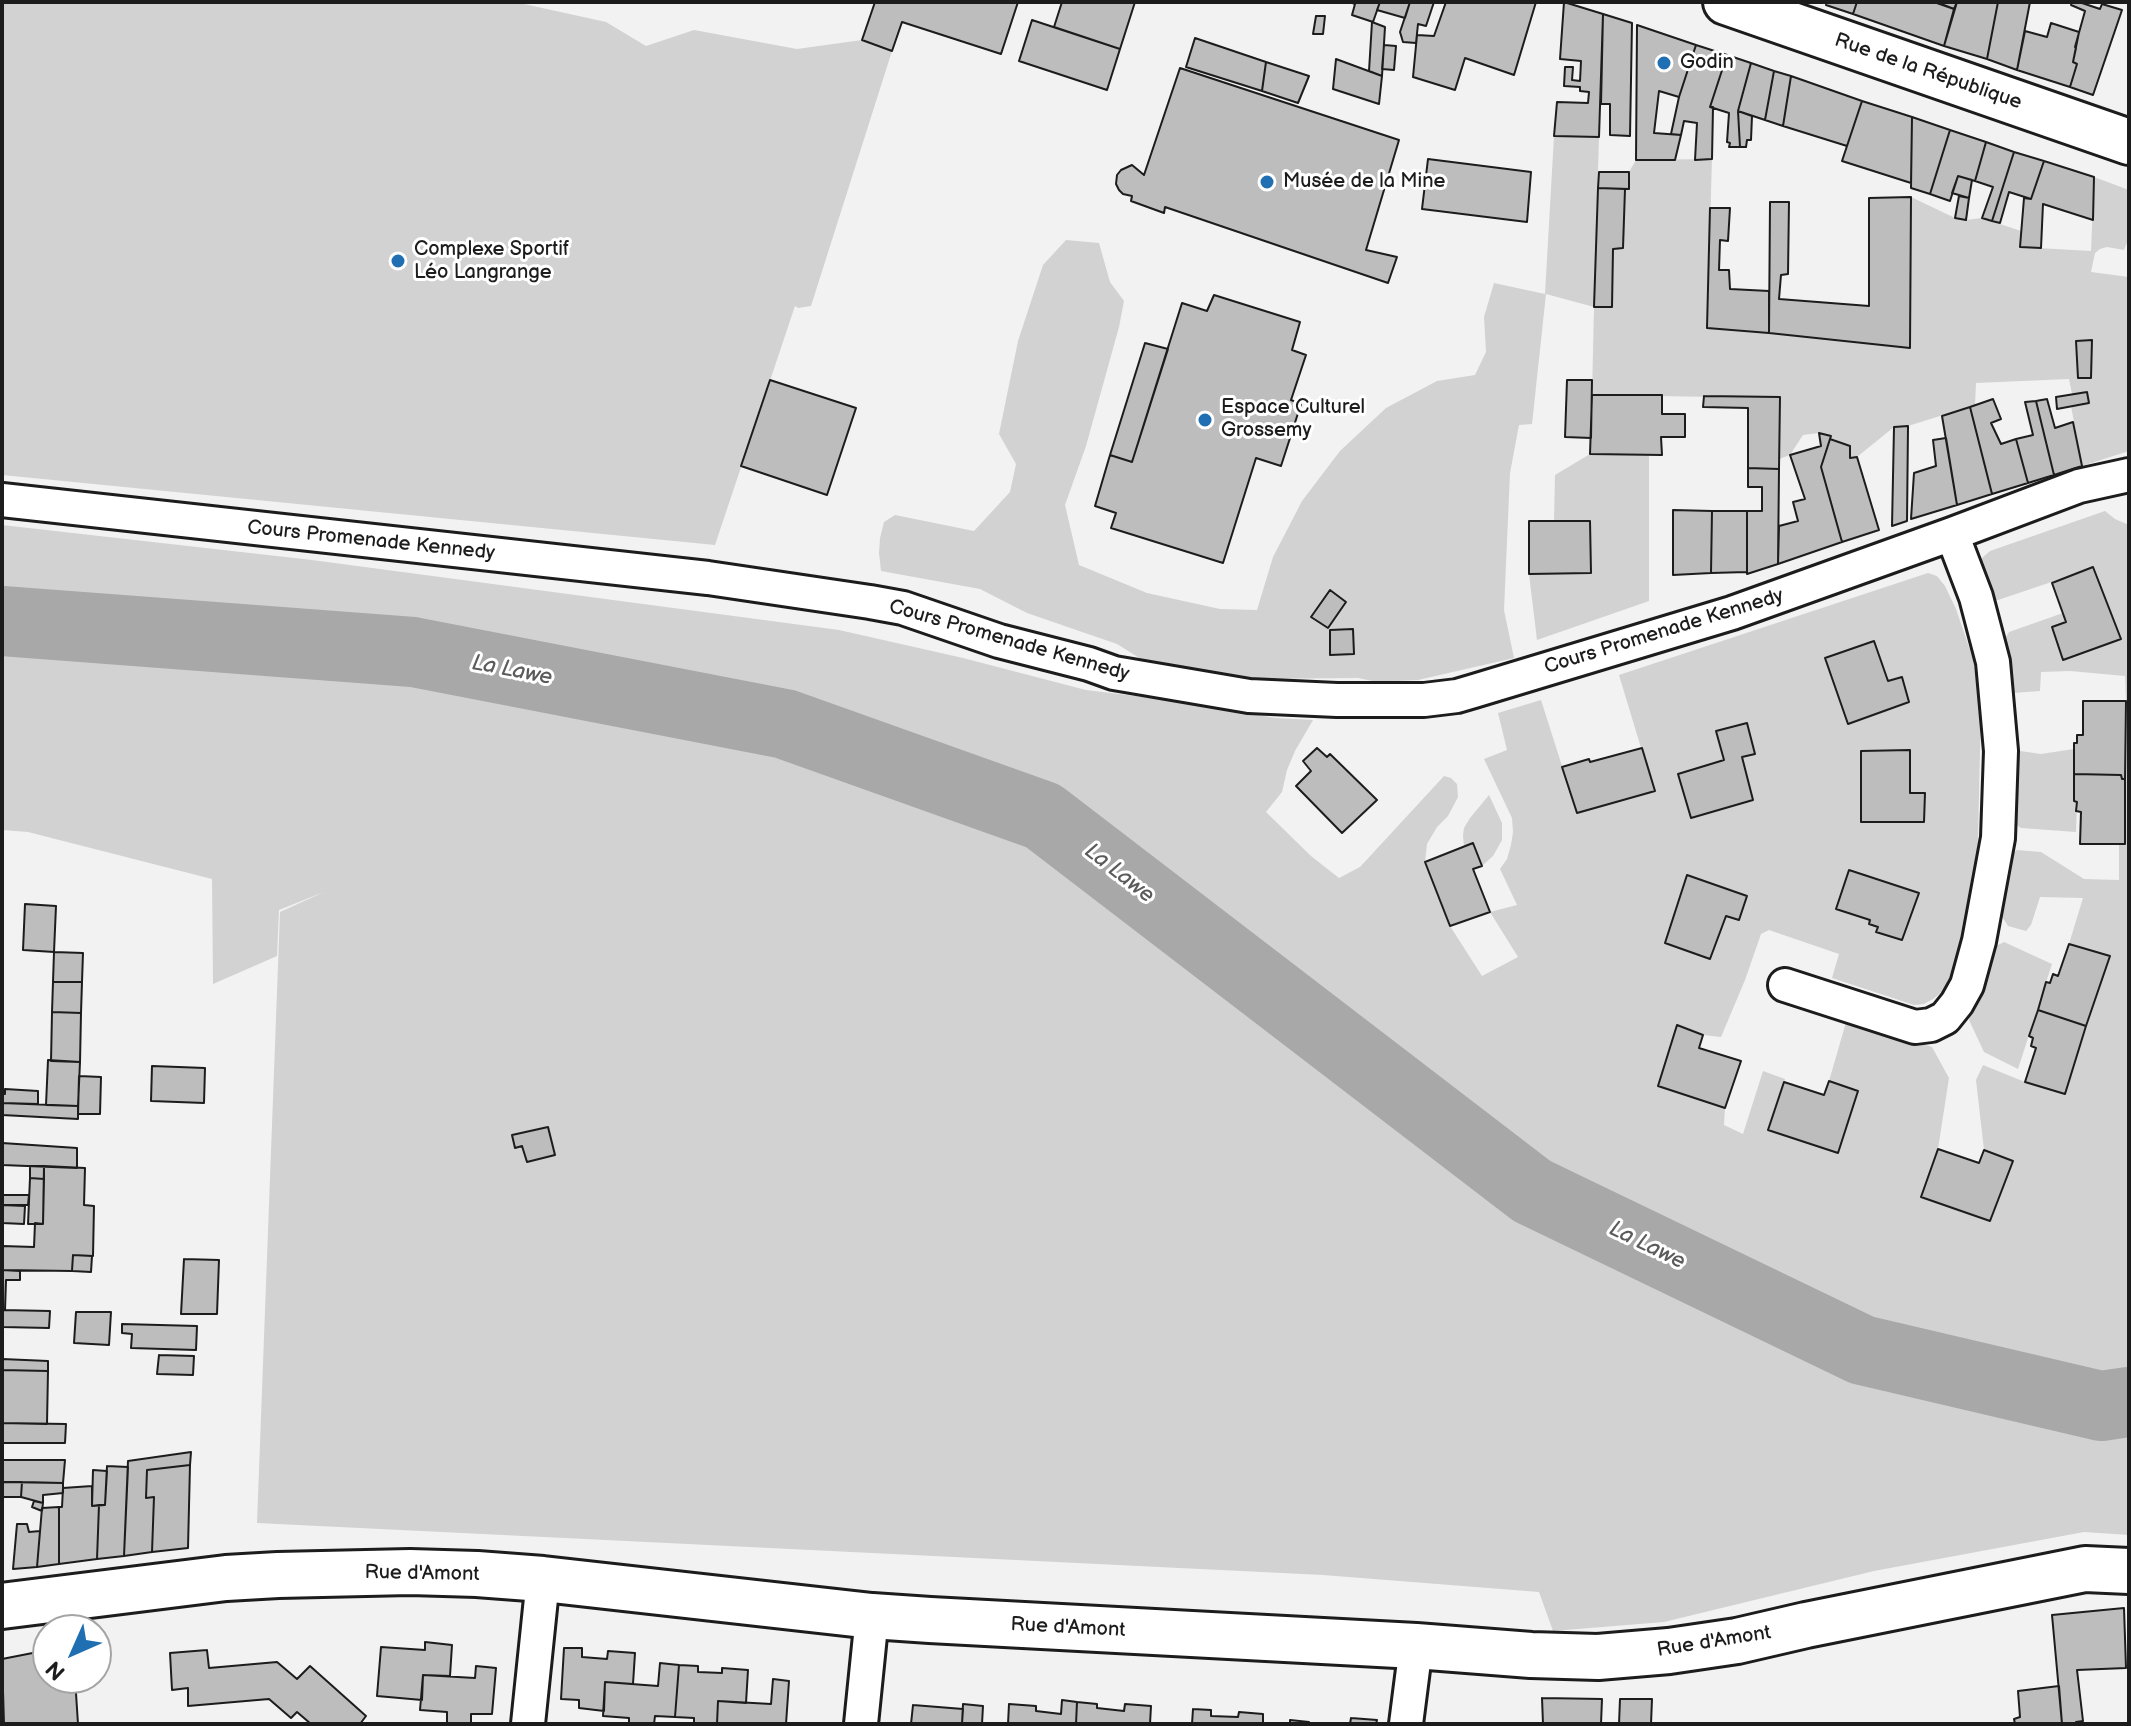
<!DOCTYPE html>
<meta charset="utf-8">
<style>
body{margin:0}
#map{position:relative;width:2131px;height:1726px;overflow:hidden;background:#f2f2f2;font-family:"Balsamiq Sans",sans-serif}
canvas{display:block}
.frame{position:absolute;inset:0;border:4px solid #1c1c1c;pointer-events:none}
.north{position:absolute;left:32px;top:1614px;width:80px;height:80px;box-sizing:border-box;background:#fff;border:2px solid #a4a4a4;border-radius:50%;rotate:225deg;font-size:22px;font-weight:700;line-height:32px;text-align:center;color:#1c1c1c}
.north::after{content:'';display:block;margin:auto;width:28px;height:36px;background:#1f6fb2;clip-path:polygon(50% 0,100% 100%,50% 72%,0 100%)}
</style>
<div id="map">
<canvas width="2131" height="1726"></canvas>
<div class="frame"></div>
<div class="north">N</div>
</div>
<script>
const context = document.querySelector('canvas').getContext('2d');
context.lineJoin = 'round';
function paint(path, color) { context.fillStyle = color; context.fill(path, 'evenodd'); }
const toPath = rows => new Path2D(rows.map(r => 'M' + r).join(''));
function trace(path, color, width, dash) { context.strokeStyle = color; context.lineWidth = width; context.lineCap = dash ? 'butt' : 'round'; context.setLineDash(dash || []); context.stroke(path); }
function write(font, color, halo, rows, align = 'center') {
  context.font = font + ' "Balsamiq Sans",sans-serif'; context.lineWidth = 6; context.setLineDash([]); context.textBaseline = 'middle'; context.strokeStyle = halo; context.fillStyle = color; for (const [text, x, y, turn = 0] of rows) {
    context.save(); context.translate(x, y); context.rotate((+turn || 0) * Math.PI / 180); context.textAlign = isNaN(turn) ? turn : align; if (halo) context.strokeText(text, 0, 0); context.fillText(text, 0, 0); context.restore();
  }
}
paint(toPath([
 [2,2,515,2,606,22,646,46,694,30,797,49,862,40,892,51,811,306,798,308,795,306,715,545,2,475],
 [1554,136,1599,137,1594,307,1612,306,1613,249,1623,248,1625,189,1629,189,1629,172,1636,160,1712,159,1707,328,1781,334,1909,348,1911,197,1955,218,1966,220,1982,218,2021,231,2020,247,2091,251,2094,177,2129,190,2129,238,2124,250,2107,247,2100,249,2095,253,2091,272,2129,277,2129,451,2082,466,2071,406,2088,402,2086,392,2072,394,2069,379,1976,383,1975,405,1908,426,1894,427,1857,457,1850,458,1850,446,1819,433,1803,435,1790,455,1779,459,1780,398,1592,395,1594,307,1546,294,1532,424,1519,425,1510,473,1504,610,1514,658,1418,680,1377,682,1358,678,1249,679,1199,673,1149,664,1117,644,1027,613,980,589,881,571,879,553,880,538,884,522,895,515,974,531,1010,492,1016,464,999,434,1018,341,1043,265,1066,240,1099,243,1110,282,1124,301,1119,327,1086,446,1065,505,1079,565,1147,593,1220,609,1257,610,1273,557,1302,501,1340,451,1386,408,1437,381,1475,375,1486,352,1484,317,1494,283,1545,294],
 [2092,341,2091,377,2078,378,2076,342],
 [1590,454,1649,454,1649,601,1537,640,1529,574,1591,573,1590,521,1554,521,1555,475],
 [2105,511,2115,519,2129,525,2129,1535,2084,1532,1874,1571,1664,1622,1553,1631,1539,1592,1323,1575,257,1523,280,912,324,892,279,910,277,956,213,984,212,879,28,832,2,830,2,525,312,560,839,630,963,658,1086,690,1152,698,1276,718,1313,720,1295,751,1287,770,1282,792,1266,812,1311,856,1339,878,1360,867,1444,776,1451,778,1457,784,1458,797,1448,816,1437,827,1427,844,1425,862,1450,926,1482,976,1518,957,1490,912,1517,905,1500,869,1507,859,1511,845,1513,832,1512,818,1484,759,1507,750,1498,713,1541,700,1577,813,1654,791,1619,675,1928,573,1937,576,1945,586,1956,609,1973,659,1981,707,1977,881,1965,931,1950,979,1943,991,1933,999,1924,1004,1914,1005,1832,978,1839,954,1769,930,1761,934,1745,980,1721,1037,1703,1035,1658,1085,1725,1108,1724,1125,1743,1134,1763,1071,1785,1079,1769,1130,1838,1153,1858,1091,1829,1081,1847,1019,1932,1047,1949,1078,1938,1149,1921,1197,1990,1221,2013,1161,1984,1150,1976,1080,1983,1065,2025,1082,2065,1093,2110,956,2069,944,2083,898,2040,897,2031,925,2026,931,2008,926,2001,915,2010,856,2017,850,2041,852,2084,879,2119,880,2119,844,2125,844,2126,701,2125,676,2070,671,2041,672,2040,691,2012,693,2004,640,2009,632,2063,613,2066,622,2052,628,2063,660,2120,639,2093,568,1998,600,1992,599,1978,565,1983,557,1990,551],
 [2074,749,2074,801,2077,802,2076,832,2021,828,2012,822,2013,750,2041,754],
 [1489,795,1502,823,1502,840,1493,856,1482,866,1473,843,1464,846,1463,836,1464,828,1470,818],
 [2004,942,2052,964,2018,1069,1984,1052,1969,1020,1994,947]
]), '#d2d2d2');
trace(toPath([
 [2,621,413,652,785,724,1043,816,1532,1191,1862,1350,2101,1406,2129,1402]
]), '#a8a8a8', 70);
const building = toPath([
 [875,2,1018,2,1001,54,902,22,892,51,862,40,875,2],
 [1062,2,1135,2,1120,49,1054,27,1062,2],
 [1350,2,1380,2,1373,22,1352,15,1355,4,1350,2],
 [1380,2,1410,2,1405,18,1377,10,1380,2],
 [1410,2,1434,2,1426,26,1418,24,1416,43,1403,42,1400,32,1410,2],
 [1446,2,1536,2,1514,75,1465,58,1455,90,1413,77,1417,35,1434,36,1446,2],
 [1564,2,1603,14,1599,137,1554,136,1557,102,1588,103,1589,92,1580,91,1580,87,1564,86,1565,67,1573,67,1572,80,1580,81,1581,61,1560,59,1564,2],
 [1827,2,1857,2,1853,14,1826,5,1827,2],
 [1857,2,1934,2,1954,9,1944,46,1853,14,1857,2],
 [1936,2,1957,2,1954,9,1936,2],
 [1957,2,1998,2,1987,59,1944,46,1957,2],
 [1998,2,2030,2,2017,70,1987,59,1998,2],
 [2072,2,2079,2,2100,9,2102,4,2122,10,2093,95,2070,87,2077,64,2073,62,2076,48,2075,47,2085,11,2071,5,2072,2],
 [1603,14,1632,23,1630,136,1610,135,1610,104,1601,104,1603,14],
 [1316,16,1325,16,1323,34,1313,34,1316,16],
 [1032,20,1120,49,1107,90,1019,61,1032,20],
 [1372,22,1385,27,1382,76,1369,71,1372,22],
 [2051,23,2079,32,2073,62,2077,64,2070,87,2017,70,2025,31,2047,37,2051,23],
 [1637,25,1696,45,1679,97,1659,91,1654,133,1681,135,1675,160,1636,160,1637,25],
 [1195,38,1266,62,1262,91,1186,67,1195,38],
 [1384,45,1396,46,1394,70,1382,69,1384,45],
 [1696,45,1727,55,1710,107,1713,107,1712,159,1695,160,1697,123,1684,121,1681,135,1671,134,1679,97,1696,45],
 [1727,55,1751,63,1738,111,1740,147,1729,147,1730,143,1727,142,1729,113,1710,107,1727,55],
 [1336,59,1382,76,1379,104,1333,89,1336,59],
 [1266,62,1309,76,1298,103,1262,91,1266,62],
 [1751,63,1774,71,1765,120,1738,111,1751,63],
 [1180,68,1399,140,1366,250,1397,257,1388,283,1165,207,1164,213,1131,201,1132,196,1123,194,1119,190,1116,184,1117,175,1121,170,1132,165,1144,175,1180,68],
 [1774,71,1791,76,1783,126,1765,120,1774,71],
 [1791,76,1862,101,1847,146,1783,126,1791,76],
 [1862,101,1912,117,1911,183,1842,161,1862,101],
 [1738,111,1752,116,1751,140,1747,140,1746,147,1740,147,1738,111],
 [1912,117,1950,130,1930,194,1911,188,1912,117],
 [1950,130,1986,142,1975,181,1958,176,1950,201,1930,194,1950,130],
 [1986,142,2014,152,1992,221,1982,218,1993,187,1975,181,1986,142],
 [2014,152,2044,161,2031,199,2009,192,2000,223,1992,221,2014,152],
 [1428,159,1531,172,1527,222,1422,209,1428,159],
 [2044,161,2094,177,2093,220,2043,204,2041,248,2020,247,2024,198,2031,199,2044,161],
 [1599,172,1629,172,1629,189,1598,188,1599,172],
 [1958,176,1972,180,1969,198,1952,193,1958,176],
 [1598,188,1625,189,1623,248,1613,249,1612,307,1594,307,1598,188],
 [1959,196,1969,198,1966,220,1955,218,1959,196],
 [1911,197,1910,348,1769,333,1770,202,1789,202,1788,274,1781,275,1779,299,1869,306,1869,198,1911,197],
 [1710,208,1730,208,1728,241,1720,240,1719,270,1729,270,1730,289,1769,291,1769,333,1707,328,1710,208],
 [1214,295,1300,322,1292,350,1306,355,1291,400,1301,404,1281,466,1256,458,1223,563,1111,528,1116,513,1095,506,1110,455,1132,462,1182,303,1207,311,1214,295],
 [2092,340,2091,378,2078,378,2076,341,2092,340],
 [1145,343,1168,349,1132,462,1110,455,1145,343],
 [770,380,856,408,827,495,741,466,770,380],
 [1567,380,1592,380,1591,438,1565,437,1567,380],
 [2087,392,2089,403,2057,409,2056,397,2087,392],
 [1592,395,1662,395,1662,414,1685,414,1685,437,1661,437,1662,455,1590,454,1592,395],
 [1704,396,1780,397,1779,469,1748,468,1748,408,1703,407,1704,396],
 [1993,399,2001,419,1991,423,2001,444,2016,439,2028,483,1992,494,1970,407,1993,399],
 [2047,399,2055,428,2073,422,2082,466,2054,475,2036,401,2047,399],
 [2036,401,2054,475,2028,483,2016,439,2033,435,2025,402,2036,401],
 [1970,407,1992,494,1957,505,1942,416,1970,407],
 [1908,426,1907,521,1892,526,1894,427,1908,426],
 [1819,433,1831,436,1821,467,1842,542,1778,564,1779,526,1798,521,1793,502,1805,499,1790,455,1821,446,1819,433],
 [1946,438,1957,505,1911,519,1914,473,1936,466,1933,440,1946,438],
 [1830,439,1850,446,1850,458,1857,457,1879,530,1842,542,1821,467,1830,439],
 [1748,468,1779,469,1778,564,1747,574,1747,511,1762,511,1762,487,1748,487,1748,468],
 [1673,510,1712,511,1711,573,1673,575,1673,510],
 [1712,511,1747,511,1747,572,1711,573,1712,511],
 [1529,521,1590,521,1591,573,1529,574,1529,521],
 [2093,567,2121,639,2063,660,2052,627,2066,622,2052,583,2093,567],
 [1330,590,1346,602,1328,628,1311,617,1330,590],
 [1353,629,1354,654,1330,655,1330,630,1353,629],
 [1874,641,1888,681,1902,677,1909,702,1848,724,1825,658,1874,641],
 [2083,701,2126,701,2125,779,2122,779,2121,775,2074,774,2074,743,2077,743,2077,735,2083,735,2083,701],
 [1747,723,1755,754,1742,757,1753,800,1691,818,1678,774,1724,760,1716,731,1747,723],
 [1317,748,1327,757,1330,754,1377,800,1342,833,1296,786,1311,771,1303,761,1317,748],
 [1642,748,1655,791,1577,813,1562,767,1589,759,1590,762,1642,748],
 [1910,750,1910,793,1925,793,1924,822,1861,822,1861,751,1910,750],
 [2074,774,2121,775,2122,779,2125,779,2125,844,2080,844,2081,812,2076,811,2077,802,2074,801,2074,774],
 [1473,843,1482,866,1473,869,1490,912,1450,926,1425,862,1473,843],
 [1849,870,1919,893,1902,940,1876,932,1878,927,1869,924,1870,920,1836,909,1849,870],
 [1687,875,1747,896,1739,920,1726,916,1710,959,1665,943,1687,875],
 [25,904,56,906,54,952,23,950,25,904],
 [2069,944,2110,956,2086,1026,2038,1010,2046,982,2050,983,2053,974,2058,976,2069,944],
 [54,952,83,953,82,982,53,982,54,952],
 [53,982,82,982,81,1013,52,1012,53,982],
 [2038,1010,2086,1026,2065,1094,2025,1082,2036,1048,2031,1046,2033,1038,2029,1036,2038,1010],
 [52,1012,81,1013,80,1062,51,1061,52,1012],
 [1677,1025,1703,1035,1699,1048,1741,1061,1725,1108,1658,1086,1677,1025],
 [48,1060,80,1062,78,1106,46,1105,48,1060],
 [152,1066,205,1068,204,1103,151,1101,152,1066],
 [79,1076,101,1077,100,1114,78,1114,79,1076],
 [1829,1081,1858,1091,1838,1153,1768,1130,1784,1082,1824,1095,1829,1081],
 [5,1089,38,1091,38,1104,2,1103,2,1094,5,1094,5,1089],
 [2,1103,78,1106,78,1119,2,1115,2,1103],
 [548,1127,555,1155,527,1162,522,1146,515,1148,512,1135,548,1127],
 [2,1143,77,1148,77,1168,2,1165,2,1143],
 [1938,1149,1979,1163,1984,1150,2013,1161,1990,1221,1921,1197,1938,1149],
 [30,1166,44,1166,44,1179,30,1178,30,1166],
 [44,1166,85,1168,84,1205,94,1206,93,1256,73,1255,72,1271,2,1270,2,1246,34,1247,35,1223,43,1224,44,1166],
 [30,1178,44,1179,43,1224,28,1224,30,1178],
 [2,1195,29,1195,28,1205,2,1205,2,1195],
 [2,1205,25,1206,24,1224,2,1223,2,1205],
 [73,1255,92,1256,91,1272,72,1271,73,1255],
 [184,1259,219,1260,217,1314,181,1314,184,1259],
 [2,1270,20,1271,20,1280,6,1280,5,1310,2,1310,2,1270],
 [2,1310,50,1311,49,1328,2,1327,2,1310],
 [76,1312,111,1312,109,1345,74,1343,76,1312],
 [122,1324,197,1326,196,1350,131,1348,132,1334,122,1333,122,1324],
 [159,1355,194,1356,193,1375,157,1374,159,1355],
 [2,1359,48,1361,48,1371,2,1370,2,1359],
 [2,1370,48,1371,47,1424,2,1423,2,1370],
 [2,1423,66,1424,65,1443,2,1443,2,1423],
 [191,1452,190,1465,147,1470,146,1498,154,1497,152,1552,124,1556,128,1461,191,1452],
 [2,1460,65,1460,63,1483,2,1482,2,1460],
 [190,1465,188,1548,152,1552,154,1497,146,1498,147,1470,190,1465],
 [107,1466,128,1467,124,1556,97,1559,99,1505,105,1505,107,1466],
 [93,1470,107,1471,105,1505,92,1506,93,1470],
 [2,1482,22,1482,21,1497,2,1497,2,1482],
 [22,1482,63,1483,63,1493,43,1495,43,1503,21,1497,22,1482],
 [92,1486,92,1506,99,1505,97,1559,59,1564,59,1507,62,1507,63,1488,92,1486],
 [34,1501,43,1503,42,1511,32,1507,34,1501],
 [59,1507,59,1564,37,1567,42,1508,59,1507],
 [17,1524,27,1524,29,1532,40,1531,37,1567,13,1569,17,1524],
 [2124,1608,2126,1668,2077,1670,2083,1721,2076,1722,2076,1724,2062,1724,2052,1615,2124,1608],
 [425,1642,452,1645,450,1676,423,1675,422,1700,377,1696,381,1647,425,1650,425,1642],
 [564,1648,582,1648,582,1657,607,1659,608,1651,635,1653,633,1684,605,1682,604,1711,579,1708,579,1700,561,1699,564,1648],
 [48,1650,48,1678,75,1678,78,1724,4,1724,2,1659,48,1650],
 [207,1650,209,1668,277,1662,297,1679,310,1666,366,1716,360,1724,311,1724,297,1712,291,1718,269,1699,188,1706,188,1688,172,1690,170,1653,207,1650],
 [660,1663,679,1665,675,1717,655,1716,654,1724,629,1724,629,1718,603,1716,605,1682,658,1686,660,1663],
 [679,1665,698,1666,698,1672,722,1673,722,1668,748,1670,746,1703,718,1701,717,1724,694,1724,694,1718,675,1717,679,1665],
 [476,1666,496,1668,492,1714,471,1714,471,1724,447,1724,447,1712,420,1710,423,1675,475,1678,476,1666],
 [773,1679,789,1681,786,1724,717,1724,718,1701,771,1704,773,1679],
 [2059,1686,2062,1724,2015,1724,2014,1719,2020,1717,2018,1691,2059,1686],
 [1542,1698,1602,1699,1601,1724,1543,1724,1542,1698],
 [1620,1699,1652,1699,1651,1724,1619,1724,1620,1699],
 [1062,1700,1077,1702,1076,1724,1008,1724,1009,1704,1036,1706,1036,1711,1061,1714,1062,1700],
 [1077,1702,1097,1704,1097,1708,1124,1711,1125,1704,1151,1706,1150,1724,1076,1724,1077,1702],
 [963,1704,983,1706,982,1724,962,1724,963,1704],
 [913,1705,963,1709,962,1724,911,1724,913,1705],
 [1193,1709,1211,1710,1211,1716,1238,1717,1239,1712,1263,1714,1263,1724,1192,1724,1193,1709],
 [1351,1718,1377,1720,1376,1724,1350,1724,1351,1718],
 [1290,1720,1309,1722,1309,1724,1290,1724,1290,1720]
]);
paint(building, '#bdbdbd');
trace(building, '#1c1c1c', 2);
const street = toPath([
 [2,500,708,578,870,602,903,608,999,641,1089,664,1114,673,1249,696,1337,700,1424,700,1457,696,1474,691,1732,613,1952,534,2079,486,2129,475],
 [1785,985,1915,1027,1931,1025,1945,1018,1957,1003,1967,985,1979,941,1998,838,2001,751,1993,662,1976,597,1952,534],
 [528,1724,543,1579],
 [861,1724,872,1616],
 [1406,1724,1416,1646]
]);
const secondary = toPath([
 [1726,2,2129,142],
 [2,1606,226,1578,278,1575,410,1572,477,1574,543,1579,872,1616,930,1620,1416,1646,1531,1655,1598,1657,1669,1651,1737,1641,1806,1625,2085,1569,2129,1571]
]);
trace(street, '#1c1c1c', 38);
trace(secondary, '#1c1c1c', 50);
trace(street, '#fff', 32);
trace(secondary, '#fff', 44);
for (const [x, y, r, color] of [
 [1664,63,8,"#1f6fb2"],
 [1267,182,8,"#1f6fb2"],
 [398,261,8,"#1f6fb2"],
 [1205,420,8,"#1f6fb2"]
]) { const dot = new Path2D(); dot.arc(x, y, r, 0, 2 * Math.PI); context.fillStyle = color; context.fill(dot); trace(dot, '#fff', 3); }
write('20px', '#1c1c1c', '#fff', [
 ["Godin",1680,63],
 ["Musée de la Mine",1283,182],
 ["Complexe Sportif",414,250],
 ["Léo Langrange",414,273],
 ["Espace Culturel",1221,408],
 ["Grossemy",1221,431]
], 'left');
write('20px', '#1c1c1c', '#fff', [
 ["Rue de la République",1928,72,19],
 ["Cours Promenade Kennedy",371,541,6],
 ["Cours Promenade Kennedy",1664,632,-17],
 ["Cours Promenade Kennedy",1009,641,16],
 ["Rue d'Amont",422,1574,1],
 ["Rue d'Amont",1068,1628,3],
 ["Rue d'Amont",1714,1642,-9]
]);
write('italic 22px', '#5b5b5b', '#fff', [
 ["La Lawe",512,671,11],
 ["La Lawe",1119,874,38],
 ["La Lawe",1647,1246,26]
]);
</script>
